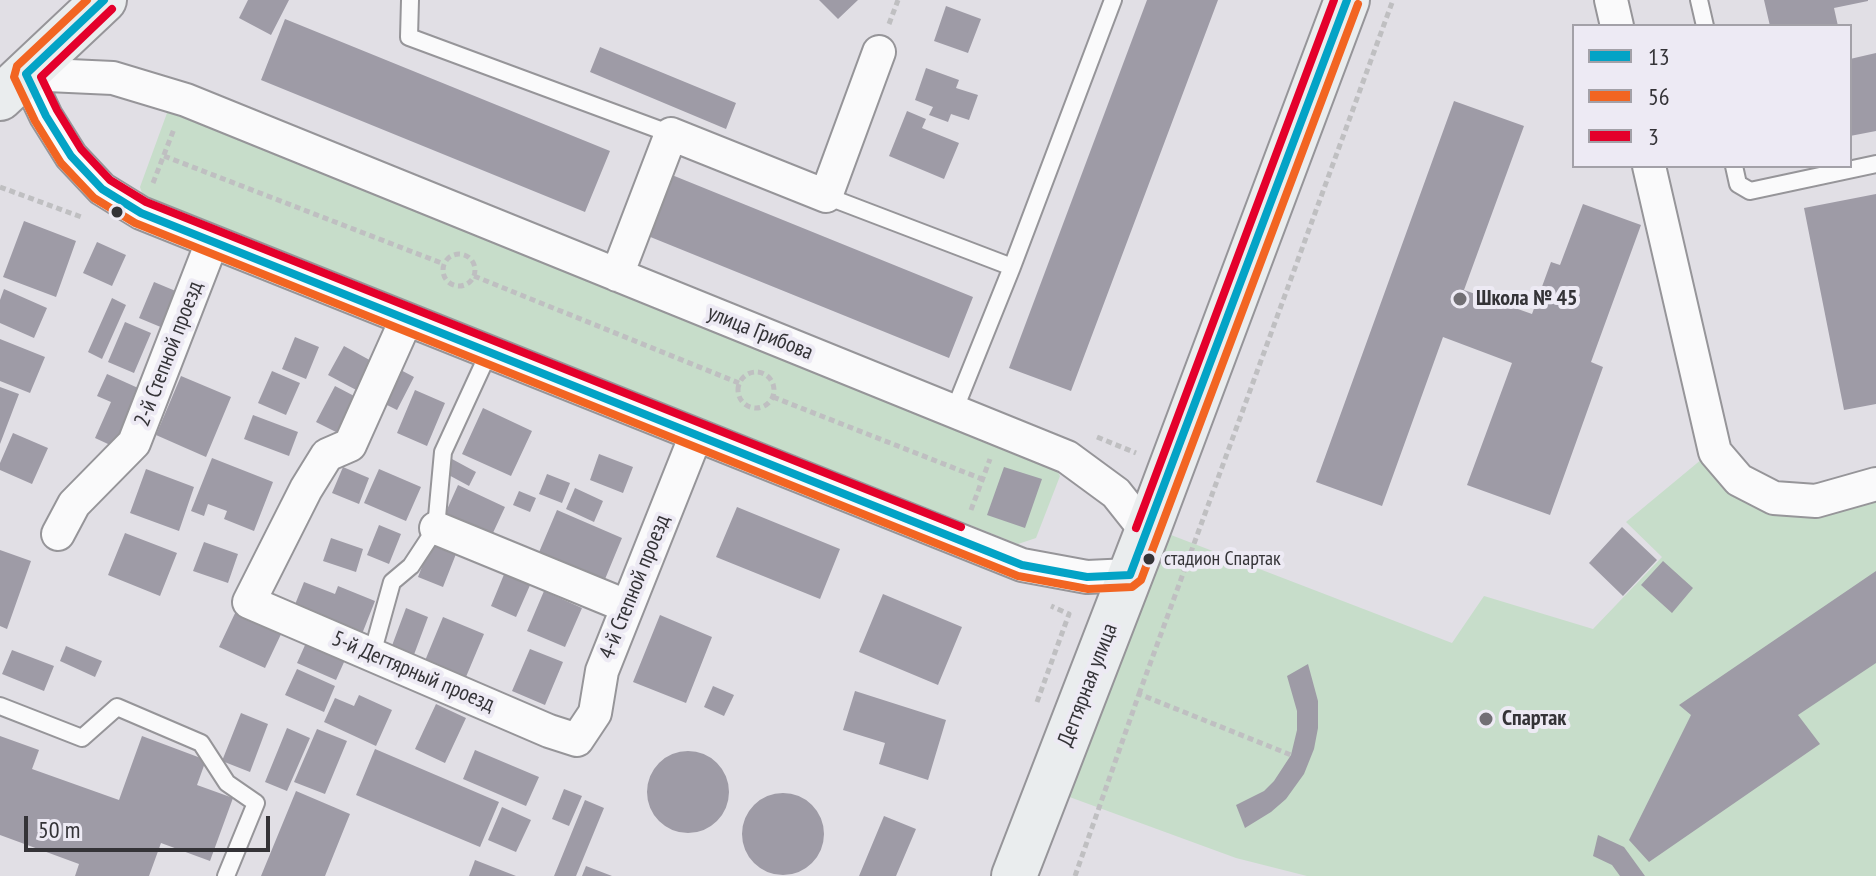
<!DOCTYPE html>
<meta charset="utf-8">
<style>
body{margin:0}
#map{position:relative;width:1876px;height:876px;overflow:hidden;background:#e1dfe5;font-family:"PT Sans Narrow",sans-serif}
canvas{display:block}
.legend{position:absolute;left:1572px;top:24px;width:280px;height:144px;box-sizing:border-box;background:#edeaf4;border:2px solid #a3a1a8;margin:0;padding:10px 14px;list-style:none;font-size:24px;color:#343337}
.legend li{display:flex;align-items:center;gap:16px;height:40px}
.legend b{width:40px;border:2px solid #a3a1a8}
.scale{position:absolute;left:24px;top:816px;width:246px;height:36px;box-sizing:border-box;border:4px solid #343337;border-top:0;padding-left:10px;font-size:24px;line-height:28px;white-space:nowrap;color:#343337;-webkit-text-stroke:6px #edeaf4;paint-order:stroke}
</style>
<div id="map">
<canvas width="1876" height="876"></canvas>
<ul class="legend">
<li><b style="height:10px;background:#03a3c6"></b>13</li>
<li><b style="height:10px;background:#f26522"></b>56</li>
<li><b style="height:10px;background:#e4002b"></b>3</li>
</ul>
<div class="scale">50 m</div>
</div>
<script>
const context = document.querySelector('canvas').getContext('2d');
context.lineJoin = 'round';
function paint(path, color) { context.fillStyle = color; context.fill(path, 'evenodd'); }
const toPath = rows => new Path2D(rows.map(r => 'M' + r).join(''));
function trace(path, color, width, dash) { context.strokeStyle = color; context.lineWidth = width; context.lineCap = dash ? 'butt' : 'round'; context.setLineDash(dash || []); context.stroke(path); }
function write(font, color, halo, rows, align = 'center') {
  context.font = font + ' "PT Sans Narrow",sans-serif'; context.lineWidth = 8; context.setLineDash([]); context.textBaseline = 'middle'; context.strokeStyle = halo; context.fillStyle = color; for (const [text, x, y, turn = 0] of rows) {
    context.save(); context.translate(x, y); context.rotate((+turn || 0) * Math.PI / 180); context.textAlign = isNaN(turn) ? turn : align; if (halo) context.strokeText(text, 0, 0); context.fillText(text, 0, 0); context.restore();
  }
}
paint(toPath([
 [178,111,1052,461,1060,476,1036,538,1018,544,143,196,140,187,167,113],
 [1702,459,1734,491,1876,499,1876,876,1307,876,1236,858,1064,795,1171,535,1452,643,1484,596,1593,629,1662,557,1626,522]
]), '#c7ddca');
paint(toPath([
 [248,0,289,0,271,35,239,18],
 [819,0,858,0,838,19],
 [1147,0,1218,0,1071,391,1009,368],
 [1764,0,1868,0,1868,1,1834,8,1838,26,1770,26],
 [946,6,981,19,968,53,934,41],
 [285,19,610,151,585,212,261,80],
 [600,47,736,103,726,129,590,72],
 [1876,53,1876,131,1850,136,1850,59],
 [926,68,959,80,956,88,978,95,969,120,951,114,948,122,929,115,933,107,915,100],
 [1454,101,1524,126,1464,290,1532,314,1551,262,1560,265,1583,204,1641,225,1591,362,1603,367,1550,515,1467,485,1512,363,1443,337,1382,506,1316,482],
 [907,111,926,119,922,128,959,143,944,179,889,156],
 [667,173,973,297,949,358,643,234],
 [1876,194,1876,404,1844,410,1804,208],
 [24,221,76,241,56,297,3,277],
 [97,242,126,255,112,286,83,273],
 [154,282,178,292,163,328,139,318],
 [4,289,47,308,34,338,0,323,0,300],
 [112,298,126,305,102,359,88,352],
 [125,322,151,333,134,373,108,362],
 [295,337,319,347,306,379,282,369],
 [0,339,45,357,30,393,0,381],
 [344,346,375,363,360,392,328,375],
 [395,367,414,377,397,410,377,400],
 [272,371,300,383,286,415,258,403],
 [107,374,147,392,121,450,95,438,111,402,97,396],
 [181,376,231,397,206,457,156,435],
 [335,386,358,398,340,434,316,422],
 [0,387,19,394,0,444],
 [415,390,445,403,427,446,397,433],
 [483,408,532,431,511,476,462,454],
 [253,415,298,432,289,456,244,439],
 [13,433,48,448,32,484,0,470,0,463],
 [599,454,633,467,623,493,590,480],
 [212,458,273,482,254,531,224,519,227,511,208,504,204,516,191,511],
 [452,459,476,472,469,486,445,473],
 [343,467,369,478,359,504,332,493],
 [1004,467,1042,479,1025,528,987,515],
 [146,469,194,487,179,531,130,513],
 [379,469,421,487,406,521,364,503],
 [547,474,570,483,562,503,539,494],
 [458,485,505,507,492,535,445,514],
 [575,488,603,501,594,522,566,509],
 [519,491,536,498,530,512,513,505],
 [737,507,840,549,820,599,716,557],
 [557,510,622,538,603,584,537,557],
 [379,525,401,534,389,564,367,555],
 [1622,527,1657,560,1623,596,1589,563],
 [125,533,177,553,160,596,108,575],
 [331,538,363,549,356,572,323,561],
 [204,542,238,554,228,583,193,571],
 [431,544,456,554,443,587,418,577],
 [0,550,31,561,7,629,0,626],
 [1663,561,1693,588,1672,613,1641,585],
 [1876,571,1876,663,1798,715,1820,744,1649,862,1629,840,1691,715,1679,705],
 [505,572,531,583,516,617,491,606],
 [304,582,335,594,338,586,375,601,360,639,292,612],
 [544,591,582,608,565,647,527,631],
 [883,594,962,627,938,685,859,652],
 [406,608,428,617,412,660,390,651],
 [237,609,283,630,265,668,219,647],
 [660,615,712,637,686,703,633,682],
 [443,617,484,634,463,684,422,668],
 [310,634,349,651,336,680,297,663],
 [66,646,102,661,95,677,60,661],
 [530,649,563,662,545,705,512,691],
 [12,650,54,666,44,691,2,674],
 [1308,664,1318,701,1318,728,1314,749,1304,774,1286,799,1271,812,1245,828,1236,805,1264,791,1274,781,1291,755,1297,730,1297,711,1287,676],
 [297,669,335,686,324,712,285,695],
 [713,686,734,695,724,716,704,707],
 [855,691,946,720,928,780,879,764,885,743,843,730],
 [359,695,392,710,376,746,324,722,335,698,354,706],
 [436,704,466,718,445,763,415,749],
 [241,713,268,724,250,772,222,761],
 [287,728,310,738,287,791,265,782],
 [317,729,347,741,325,794,294,782],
 [0,736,39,750,32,769,119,800,142,736,206,760,197,785,233,798,210,861,161,843,149,876,75,876,79,864,0,835],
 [375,749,499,802,480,847,356,795],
 [475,750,539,777,526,806,463,779],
 '647 792a41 41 0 1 1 82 0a41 41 0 1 1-82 0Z',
 [564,789,582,796,569,826,552,819],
 [296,791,350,814,325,876,261,876],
 '742 834a41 41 0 1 1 82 0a41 41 0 1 1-82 0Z',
 [585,800,604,808,576,876,554,876],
 [502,807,531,820,516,852,488,840],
 [884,816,916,829,896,876,859,876],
 [1598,835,1624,847,1645,876,1620,876,1612,865,1593,856],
 [475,860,516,876,469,876],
 [586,866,612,876,582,876]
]), '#9e9ba6');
const lane = toPath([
 [410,0,409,37,671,134],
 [1699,0,1705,26],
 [1734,166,1738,184,1750,191,1876,164],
 [826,196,1012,267,954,411],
 [1012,267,1113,0],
 [372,654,392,582,411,566,436,528,443,452,489,352],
 [0,706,82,738,117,707,201,743,227,783,256,803,226,876]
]);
const street = toPath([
 [1611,0,1617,26],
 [1649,166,1715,452,1739,480,1774,498,1816,501,1876,484],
 [617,275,671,134,826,196,879,52],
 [406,320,350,445,327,455,306,489,249,602,549,731,577,740,595,713,602,671,696,435],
 [436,528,626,606],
 [58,534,74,504,134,443,212,242],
 [1130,575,1087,577,1022,565,141,213,102,189,71,156,46,116,26,74,113,78,186,100,1067,457,1116,493,1147,532]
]);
const secondary = toPath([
 [0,98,104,0],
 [1014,876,1147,532,1347,0]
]);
trace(lane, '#969599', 20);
trace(street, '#969599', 36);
trace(secondary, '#969599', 48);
trace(toPath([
 [889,24,898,0],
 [164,156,444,264],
 [153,183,174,129],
 [0,187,84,218],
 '443 270a16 16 0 1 1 32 0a16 16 0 1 1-32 0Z',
 [474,276,739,383],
 '738 390a18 18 0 1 1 36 0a18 18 0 1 1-36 0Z',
 [773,397,982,479],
 [1097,437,1136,453],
 [971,510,990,459],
 [1139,694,1393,0],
 [1037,702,1069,614,1051,606],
 [1075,876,1139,694,1291,755]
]), '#bfbfc1', 5, [6, 4]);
trace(lane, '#fafafb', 16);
trace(street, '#fafafb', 32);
trace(secondary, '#eaedee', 44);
trace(toPath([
 [104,0,26,74,46,116,71,156,102,189,141,213,1022,565,1087,577,1130,575,1347,0]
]), '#03a3c6', 8);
trace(toPath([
 [87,0,17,66,14,77,35,121,61,163,94,198,135,223,1018,576,1088,589,1132,587,1141,580,1358,4]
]), '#f26522', 8);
trace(toPath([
 [112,9,41,77,57,110,81,149,110,180,146,202,961,527],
 [1136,528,1334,0]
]), '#e4002b', 8);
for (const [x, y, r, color] of [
 [117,212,7,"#343337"],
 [1460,299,8,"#716f74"],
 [1149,559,7,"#343337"],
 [1486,719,8,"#716f74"]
]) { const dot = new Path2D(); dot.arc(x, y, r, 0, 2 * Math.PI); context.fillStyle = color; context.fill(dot); trace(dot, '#edeaf4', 3); }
write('20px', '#343337', '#edeaf4', [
 ["стадион Спартак",1164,559]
], 'left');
write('bold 22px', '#343337', '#edeaf4', [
 ["Школа № 45",1476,299],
 ["Спартак",1502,719]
], 'left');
write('22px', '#343337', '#edeaf4', [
 ["улица Грибова",760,333,22],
 ["2-й Степной проезд",169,354,-69],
 ["4-й Степной проезд",635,587,-68],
 ["5-й Дегтярный проезд",413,672,23],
 ["Дегтярная улица",1088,685,-69]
]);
</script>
